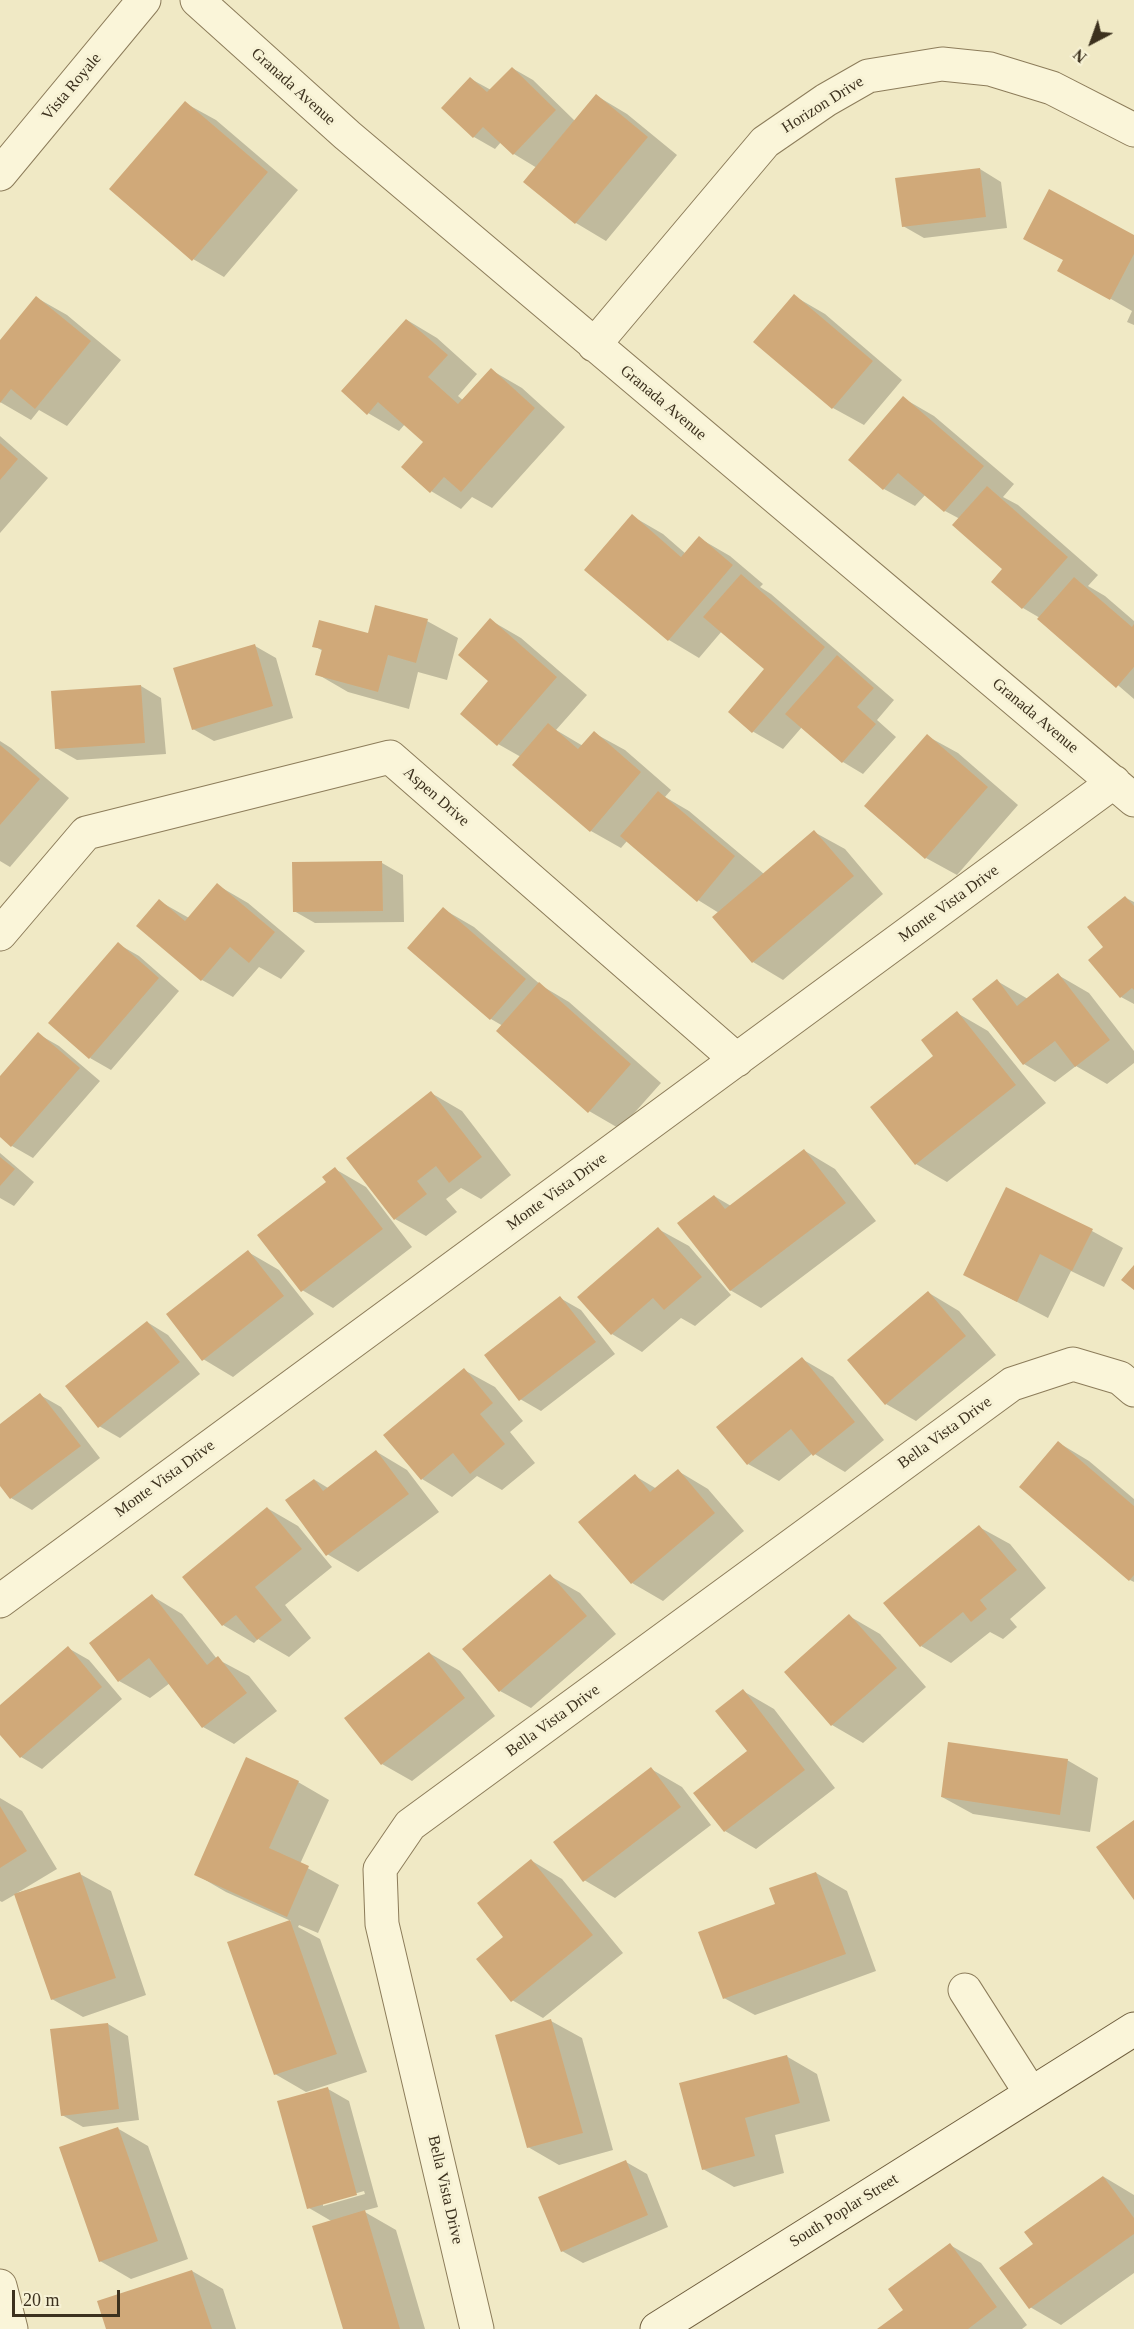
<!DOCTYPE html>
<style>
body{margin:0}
#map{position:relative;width:1134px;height:2329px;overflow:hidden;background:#f0e9c5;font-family:"Times New Roman",serif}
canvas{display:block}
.north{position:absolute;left:1062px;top:12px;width:60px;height:60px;-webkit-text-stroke:4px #f7f2d5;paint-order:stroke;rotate:221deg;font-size:16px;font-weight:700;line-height:24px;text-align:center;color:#3c311e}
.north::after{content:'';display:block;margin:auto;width:21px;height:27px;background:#3c311e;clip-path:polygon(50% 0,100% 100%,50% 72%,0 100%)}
.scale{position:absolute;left:12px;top:2290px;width:108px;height:27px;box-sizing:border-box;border:3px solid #3c311e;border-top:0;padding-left:8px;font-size:18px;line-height:21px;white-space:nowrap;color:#3c311e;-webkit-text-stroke:4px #f7f2d5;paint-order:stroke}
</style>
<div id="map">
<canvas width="1134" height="2329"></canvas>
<div class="north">N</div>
<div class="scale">20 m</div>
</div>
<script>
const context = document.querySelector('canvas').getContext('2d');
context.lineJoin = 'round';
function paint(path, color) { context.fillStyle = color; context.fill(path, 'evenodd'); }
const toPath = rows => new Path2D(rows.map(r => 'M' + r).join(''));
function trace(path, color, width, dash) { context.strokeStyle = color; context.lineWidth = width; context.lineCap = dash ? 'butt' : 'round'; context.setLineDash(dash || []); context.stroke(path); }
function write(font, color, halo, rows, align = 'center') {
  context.font = font + ' "Times New Roman",serif'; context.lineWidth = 6; context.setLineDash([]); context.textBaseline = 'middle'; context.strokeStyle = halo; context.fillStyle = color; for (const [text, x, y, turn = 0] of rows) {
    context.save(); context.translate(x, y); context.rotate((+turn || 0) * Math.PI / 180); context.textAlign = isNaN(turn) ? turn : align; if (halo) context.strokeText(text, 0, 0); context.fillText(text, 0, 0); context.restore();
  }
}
paint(toPath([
 [512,68,533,80,575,121,597,96,627,114,677,155,606,241,576,223,525,182,537,168,514,154,501,142,495,149,474,137,471,79,491,90],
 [185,103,216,120,298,190,224,277,193,259],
 [980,169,1001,182,1007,228,924,238,903,226],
 [1134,237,1134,325,1127,322,1132,311,1104,295],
 [794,296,825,314,902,380,864,425,833,408,755,342],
 [37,298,67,315,121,360,67,426,39,410,31,420,0,402,0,342],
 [407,320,437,338,477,374,458,396,464,401,491,370,522,388,565,427,492,508,472,497,461,509,431,491,425,442,405,424,399,431,368,413,344,391],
 [903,398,934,416,1014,484,1003,497,1018,505,1098,575,1088,586,1105,596,1134,621,1134,699,1040,618,1023,608,993,582,1005,569,960,519,945,511,926,494,915,506,884,489,850,459],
 [0,436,48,478,0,533],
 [632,516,663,534,686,554,699,538,730,556,763,584,760,587,771,594,894,700,877,720,896,737,863,774,843,762,802,727,783,749,752,731,766,669,722,631,699,658,669,640],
 [490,620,521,638,587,695,556,730,583,746,594,733,625,750,671,790,665,797,689,811,764,874,814,832,845,849,883,894,783,980,753,962,719,913,698,900,627,841,621,848,591,831,521,757,498,744,490,681],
 [427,621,458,638,447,680,418,672,409,709,348,692,317,674,323,651,314,646],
 [255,646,276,658,293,718,214,741,193,729],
 [141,686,161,698,166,754,77,760,56,748],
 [927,736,958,753,1018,805,957,875,926,858],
 [0,741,11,748,69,798,10,867,0,861],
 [382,863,403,875,404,922,315,923,294,911],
 [217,885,248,903,305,951,281,979,259,967,233,997,202,980,138,926,159,901,189,918],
 [1126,898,1134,902,1134,1004,1121,997,1105,947],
 [443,909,474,927,542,986,569,1002,661,1083,620,1129,589,1111,503,1026,491,1019,409,948],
 [118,944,139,956,179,991,111,1070,90,1058],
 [1058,975,1089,993,1134,1051,1134,1063,1107,1084,1076,1066,1055,1082,1024,1064,974,999,997,981,1028,999],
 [957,1013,988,1031,1046,1103,947,1182,916,1164,872,1107,935,1056],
 [38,1034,59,1046,100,1081,33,1158,12,1146,0,1136,0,1078],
 [431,1093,462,1111,511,1175,481,1199,461,1188,446,1199,457,1212,426,1236,395,1219],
 [805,1151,835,1169,876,1221,761,1308,730,1290,714,1196,731,1206],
 [0,1153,34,1182,14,1206,0,1198],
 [335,1169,366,1187,412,1247,333,1308,302,1290,328,1182],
 [1007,1189,1092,1231,1123,1248,1104,1287,1071,1271,1048,1318,965,1275],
 [658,1229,689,1246,731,1295,695,1326,681,1318,642,1352,612,1334],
 [248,1252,279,1270,314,1314,233,1377,203,1359],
 [929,1293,959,1311,996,1355,916,1421,886,1404],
 [560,1298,581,1310,615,1354,541,1411,520,1399],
 [147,1322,168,1335,200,1374,120,1438,99,1426],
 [802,1359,833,1377,884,1440,845,1472,813,1453,779,1481,748,1464],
 [464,1370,495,1387,523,1421,510,1432,535,1463,502,1490,477,1476,452,1497,422,1479],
 [40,1395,61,1407,100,1458,32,1510,11,1498,0,1484,0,1426],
 [1059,1443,1089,1461,1134,1499,1134,1582,1130,1580],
 [377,1452,407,1470,439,1512,358,1572,327,1554,315,1480,328,1488],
 [678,1471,708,1489,744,1531,663,1601,632,1583,580,1522,635,1476,657,1489],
 [267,1508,298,1526,332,1567,285,1605,311,1638,289,1657,258,1639,254,1643,223,1625,184,1577],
 [979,1527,1010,1544,1046,1588,1010,1619,1017,1627,1003,1639,990,1632,951,1663,921,1646],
 [550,1576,580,1593,616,1634,531,1708,500,1691],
 [152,1596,182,1614,217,1659,249,1676,277,1711,234,1744,203,1727,170,1683,150,1698,119,1681],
 [849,1616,880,1634,926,1687,863,1743,832,1725,786,1673],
 [68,1648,89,1660,122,1699,42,1769,21,1757,0,1733,0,1707],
 [429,1653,460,1671,495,1716,412,1781,382,1764],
 [743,1691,774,1709,835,1788,756,1849,725,1831,749,1752],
 [1067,1760,1098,1778,1090,1832,973,1814,942,1797],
 [651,1769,682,1787,711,1825,615,1898,584,1880],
 [298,1782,329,1800,300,1864,339,1885,318,1933,299,1925,298,1927,320,1939,367,2072,306,2092,275,2074,229,1943,291,1921,226,1892,195,1874],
 [0,1798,22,1811,57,1869,17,1893,80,1874,111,1891,146,1995,83,2017,52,1999,16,1894,2,1902,0,1901],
 [532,1861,562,1879,623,1953,543,2018,512,2000,505,1937],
 [816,1873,847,1891,876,1971,755,2015,724,1998,777,1905],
 [551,2021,582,2038,613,2150,559,2165,528,2147],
 [108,2024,128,2036,139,2120,83,2127,62,2115],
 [786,2056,817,2074,830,2121,775,2135,784,2173,734,2187,703,2169],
 [328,2089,349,2101,378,2207,363,2211,396,2230,425,2329,344,2329,333,2222,309,2208],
 [364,2191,365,2194,323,2206,323,2203],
 [117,2128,148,2146,188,2259,131,2279,100,2261],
 [626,2162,647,2174,668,2227,583,2263,562,2251],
 [1104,2177,1134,2195,1134,2273,1061,2325,1030,2307,1035,2244],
 [950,2245,981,2263,1027,2325,1022,2329,879,2329,905,2310],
 [192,2271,223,2289,236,2329,107,2329]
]), '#0003');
paint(toPath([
 [512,67,556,110,513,155,483,127,473,138,441,108,470,77,487,92],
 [596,94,648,137,575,224,523,182],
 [185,101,268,172,192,261,109,189],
 [980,168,986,217,902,227,895,178],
 [1049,189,1134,235,1134,254,1110,300,1057,271,1063,260,1023,239],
 [794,294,873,361,832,409,753,342],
 [36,296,91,341,35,409,11,389,0,403,0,340],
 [406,319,448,355,428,377,458,404,491,368,535,408,461,492,444,477,430,493,401,467,423,442,378,402,367,415,341,391],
 [903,396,984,466,944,512,898,473,883,490,848,460],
 [0,443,18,459,0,480],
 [987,486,1068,557,1022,609,991,582,1002,569,952,525],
 [632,514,681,557,699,536,733,565,668,641,584,570],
 [741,574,825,647,752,733,728,712,764,669,703,617],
 [1074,577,1132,627,1134,624,1134,667,1116,688,1037,619],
 [375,605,428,619,416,663,388,655,378,692,315,675,322,649,312,647,319,620,368,633],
 [490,618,557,677,497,746,460,714,488,681,458,655],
 [255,644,273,706,192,730,173,668],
 [837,655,874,688,857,707,876,724,842,763,785,714],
 [141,685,145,743,55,749,51,691],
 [548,723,578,749,594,731,641,772,590,832,512,765],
 [927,734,988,787,925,859,864,806],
 [0,745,40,779,0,825],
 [658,791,735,856,697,902,620,836],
 [814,830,854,876,752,963,712,917],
 [382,861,383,911,293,912,292,862],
 [217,883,275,932,249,963,230,947,201,981,136,926,159,899,185,921],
 [1125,896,1134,906,1134,990,1132,988,1120,998,1088,960,1103,947,1087,927],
 [443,907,526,979,490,1020,407,948],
 [118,942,159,978,89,1059,48,1023],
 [1058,973,1110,1040,1075,1067,1055,1041,1023,1065,972,999,997,979,1017,1006],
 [539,982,631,1064,588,1113,496,1031],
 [957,1011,1016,1085,915,1165,870,1107,933,1056,921,1040],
 [38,1032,80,1068,11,1147,0,1137,0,1076],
 [431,1091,482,1157,449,1183,436,1166,417,1181,427,1194,394,1220,346,1158],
 [804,1149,846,1203,730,1291,677,1223,714,1195,725,1209],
 [0,1157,15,1169,0,1186],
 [335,1167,383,1229,301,1292,257,1235,326,1182,322,1177],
 [1006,1187,1093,1229,1072,1271,1040,1254,1017,1302,963,1275],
 [658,1227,702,1277,664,1310,653,1298,611,1335,577,1297],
 [248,1250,284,1296,202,1361,166,1314],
 [1134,1265,1134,1290,1121,1280],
 [928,1291,966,1336,885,1405,847,1360],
 [560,1296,596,1342,519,1401,484,1355],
 [147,1321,180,1362,98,1428,65,1386],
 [802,1357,855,1422,813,1456,791,1429,747,1465,716,1427],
 [464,1368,493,1403,480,1414,505,1444,470,1474,453,1453,421,1480,383,1435],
 [40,1393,81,1446,10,1499,0,1486,0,1424],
 [1058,1441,1134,1506,1134,1575,1129,1581,1019,1487],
 [376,1450,409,1494,326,1556,285,1500,314,1479,323,1491],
 [678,1469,715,1513,631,1584,578,1522,635,1474,650,1492],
 [267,1507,302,1549,255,1587,282,1620,257,1640,236,1615,222,1626,182,1577],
 [979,1525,1017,1570,980,1600,987,1609,971,1622,963,1612,920,1647,883,1603],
 [550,1574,587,1616,499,1692,462,1649],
 [152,1594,207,1665,218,1656,247,1693,202,1728,149,1658,118,1682,89,1643],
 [849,1614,897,1668,831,1726,784,1672],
 [68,1646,102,1687,20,1758,0,1735,0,1705],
 [429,1652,465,1698,381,1765,344,1718],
 [743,1689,805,1770,724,1832,693,1793,747,1751,715,1711],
 [948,1742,1068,1759,1060,1815,941,1797],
 [246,1757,299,1781,269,1848,309,1866,287,1917,194,1875],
 [651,1767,681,1807,583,1882,553,1842],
 [0,1806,27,1851,0,1868],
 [1134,1820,1134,1900,1096,1847],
 [531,1859,593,1935,511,2002,476,1959,503,1937,477,1903],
 [80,1872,116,1978,51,2000,14,1894],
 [816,1872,846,1954,723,1999,698,1932,775,1904,769,1888],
 [290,1920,337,2054,274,2075,227,1942],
 [551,2019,583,2133,527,2148,495,2035],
 [108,2023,119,2109,61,2116,50,2029],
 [787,2055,800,2103,745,2118,755,2156,702,2170,679,2083],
 [328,2087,357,2195,307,2209,277,2101],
 [118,2127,158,2241,99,2262,59,2147],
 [626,2160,648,2215,561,2252,538,2197],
 [1103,2176,1134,2218,1134,2234,1029,2309,999,2268,1033,2244,1024,2232],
 [365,2210,384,2274,400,2329,343,2329,312,2226],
 [950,2243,997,2307,968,2329,877,2329,903,2310,888,2289],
 [192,2270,212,2329,106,2329,97,2301]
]), '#d0a979');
const street = toPath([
 [197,0,347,135,1134,800],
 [0,174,144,0],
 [594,345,765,142,826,100,868,76,942,64,990,69,1052,88,1134,130],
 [0,934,86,833,390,757,737,1060],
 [0,1601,1114,782],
 [965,1990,1030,2092],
 [0,2286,11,2329],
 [477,2329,382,1924,380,1869,410,1825,1012,1384,1073,1364,1120,1378,1134,1390]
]);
const secondary = toPath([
 [657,2329,1134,2029]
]);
trace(street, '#8c7c5a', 35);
trace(secondary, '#6e5d3d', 35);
trace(street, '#faf5d9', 33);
trace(secondary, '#faf5d9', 33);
write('16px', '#3c311e', '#f7f2d5', [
 ["Vista Royale",72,87,-50],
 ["Granada Avenue",293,87,42],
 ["Horizon Drive",823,105,-32],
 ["Granada Avenue",663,403,40],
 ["Granada Avenue",1035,716,40],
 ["Aspen Drive",436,797,41],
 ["Monte Vista Drive",949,904,-36],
 ["Monte Vista Drive",557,1192,-36],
 ["Bella Vista Drive",945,1433,-36],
 ["Monte Vista Drive",165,1479,-36],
 ["Bella Vista Drive",553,1721,-36],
 ["Bella Vista Drive",445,2190,77],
 ["South Poplar Street",844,2211,-32]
]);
</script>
